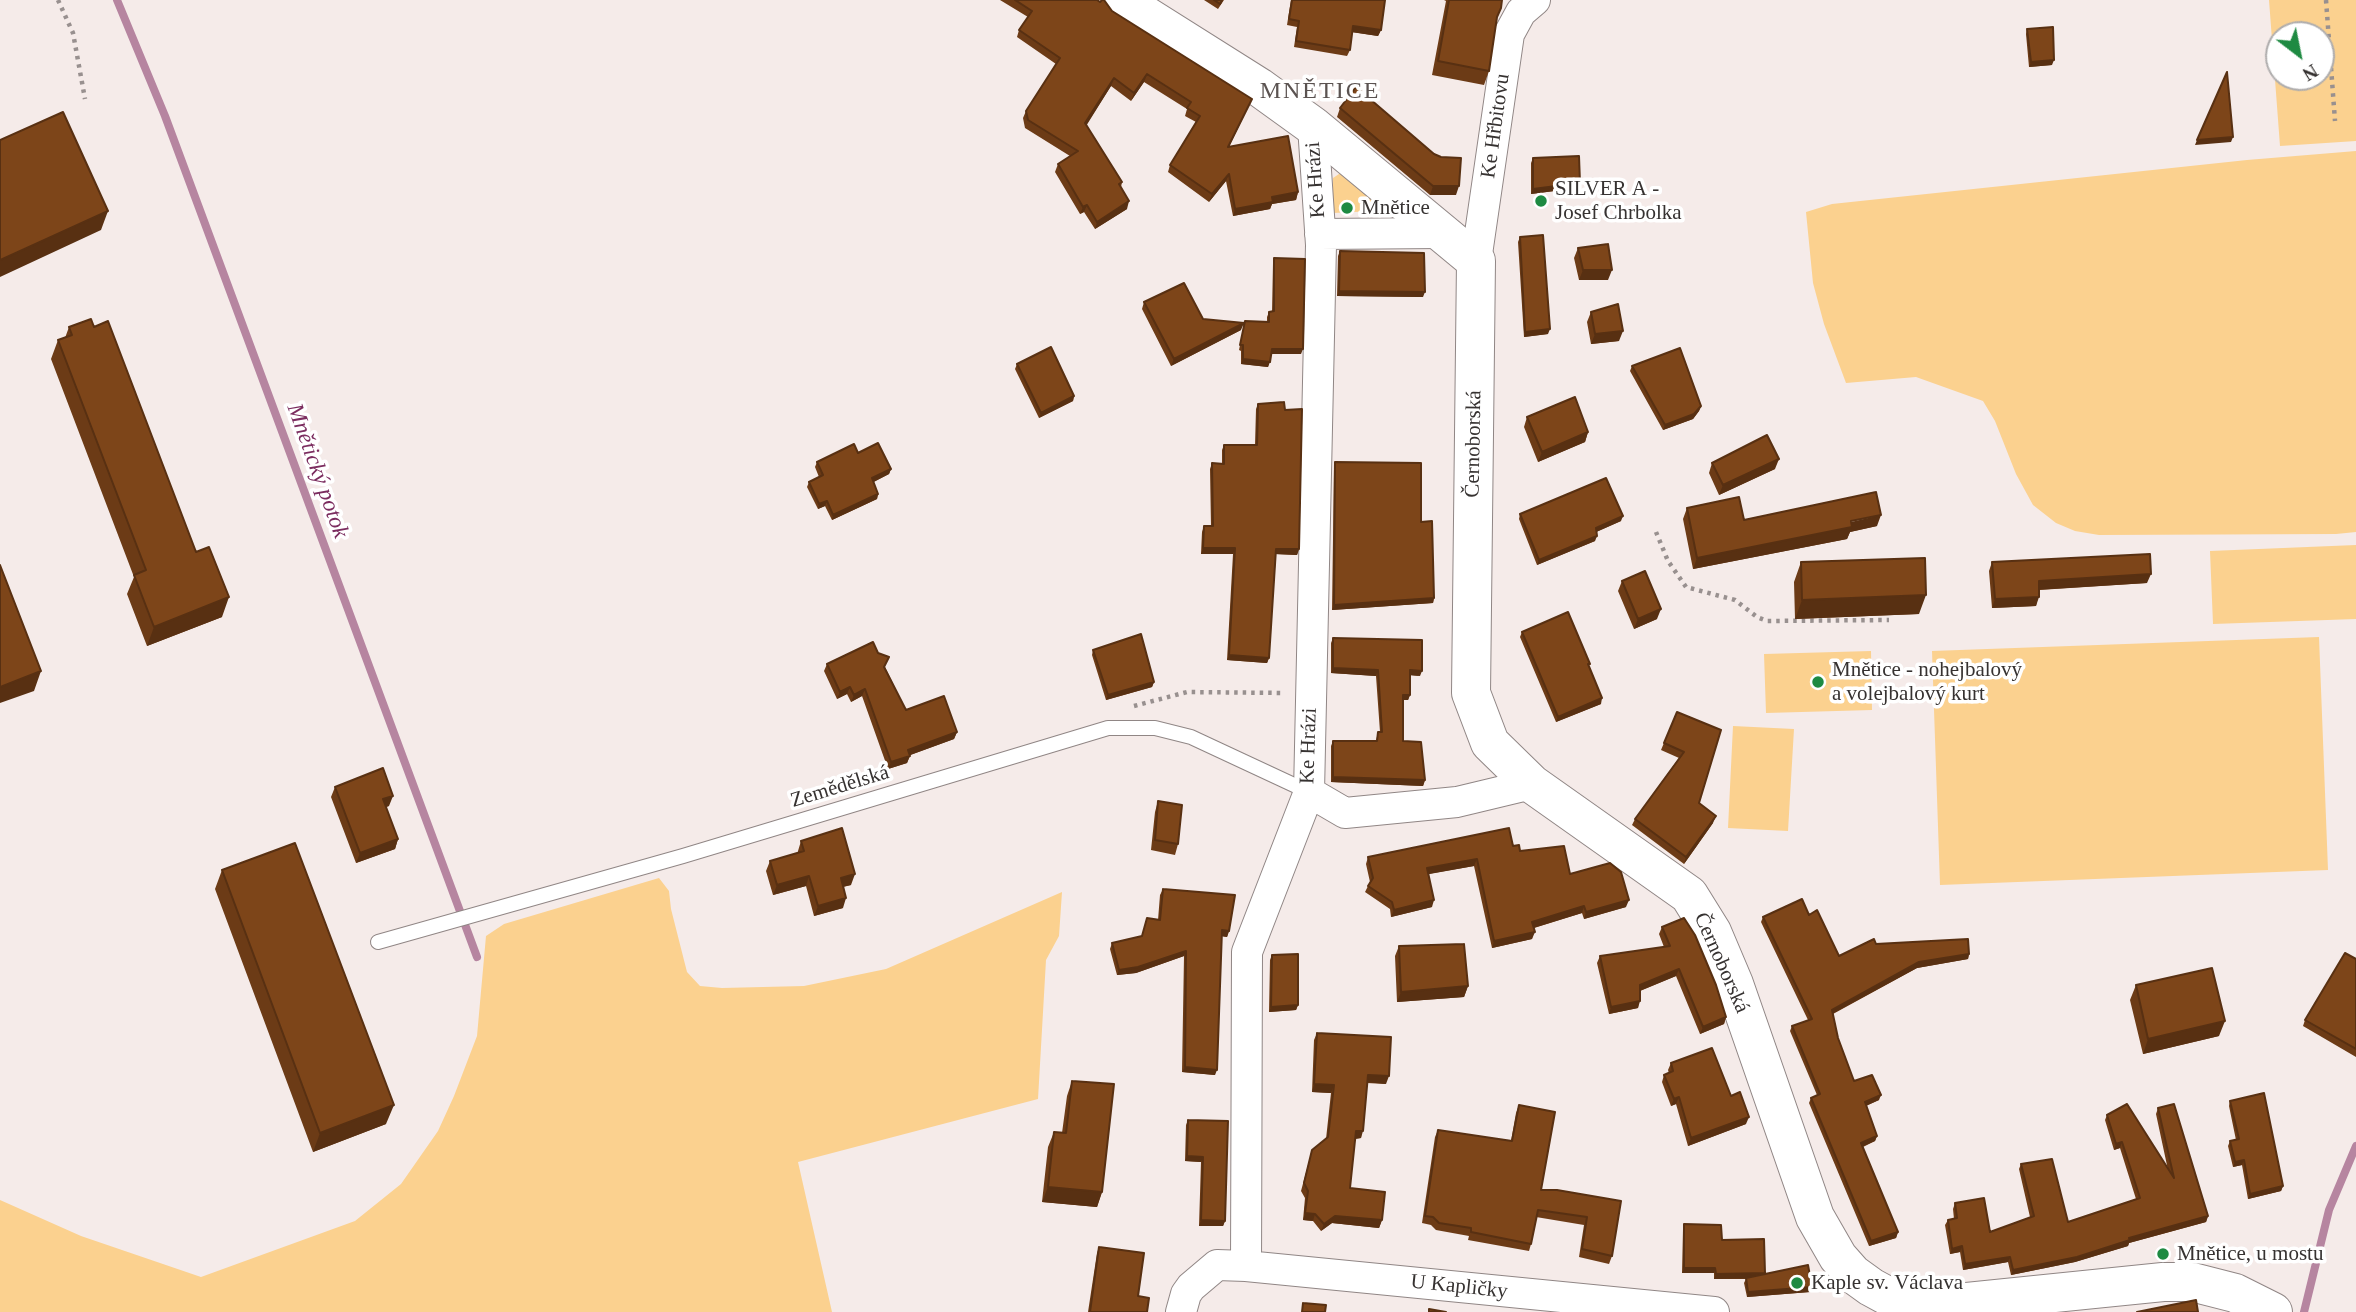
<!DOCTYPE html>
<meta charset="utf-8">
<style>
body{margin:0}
#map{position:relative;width:2356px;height:1312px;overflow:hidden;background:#f5ebe9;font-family:"Times New Roman",serif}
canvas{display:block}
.north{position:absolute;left:2265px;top:21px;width:70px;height:70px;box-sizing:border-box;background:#fff;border:2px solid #afadad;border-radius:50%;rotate:148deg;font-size:19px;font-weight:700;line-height:28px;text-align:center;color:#363231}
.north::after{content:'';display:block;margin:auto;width:24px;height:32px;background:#1e8a42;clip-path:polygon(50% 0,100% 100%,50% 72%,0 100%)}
</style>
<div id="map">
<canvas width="2356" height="1312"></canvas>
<div class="north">N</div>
</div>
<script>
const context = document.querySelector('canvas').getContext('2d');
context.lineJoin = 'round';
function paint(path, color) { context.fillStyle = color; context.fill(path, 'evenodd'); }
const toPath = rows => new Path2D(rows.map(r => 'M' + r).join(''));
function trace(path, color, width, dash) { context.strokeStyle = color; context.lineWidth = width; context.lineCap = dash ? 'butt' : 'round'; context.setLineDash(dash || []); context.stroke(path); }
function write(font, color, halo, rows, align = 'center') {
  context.font = font + ' "Times New Roman",serif'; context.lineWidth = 7; context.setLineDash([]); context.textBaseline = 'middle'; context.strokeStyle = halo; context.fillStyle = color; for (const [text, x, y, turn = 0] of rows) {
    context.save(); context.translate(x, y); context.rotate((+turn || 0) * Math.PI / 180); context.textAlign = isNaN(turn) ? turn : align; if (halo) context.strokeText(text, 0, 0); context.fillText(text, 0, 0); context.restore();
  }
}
paint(toPath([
 [2269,0,2356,0,2356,141,2280,146],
 [2279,35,2321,35,2321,77,2279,77],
 [2356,151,2356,532,2336,534,2099,535,2075,531,2056,523,2033,505,2016,474,1995,421,1983,401,1916,377,1846,383,1824,324,1813,283,1806,212,1832,204,2247,160],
 [1339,174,1343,174,1377,204,1375,211,1333,213,1333,178],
 [2356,545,2356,619,2213,624,2210,551],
 [2319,637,2328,870,1940,885,1932,651],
 [1871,651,1872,710,1766,713,1764,654],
 [1733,726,1794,729,1788,831,1728,828],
 [659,878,669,891,671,909,687,972,700,986,722,988,804,986,886,969,1062,892,1059,936,1046,960,1038,1099,798,1162,832,1312,0,1312,0,1200,81,1236,201,1277,355,1221,401,1184,438,1131,454,1096,477,1036,486,936,504,924]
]), '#fbd18f');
trace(toPath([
 [117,0,165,116,477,957],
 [2304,1312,2329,1210,2356,1146]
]), '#b685a0', 8);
const lane = toPath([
 [378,942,683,856,1108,728,1155,728,1191,737,1309,792]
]);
const street = toPath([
 [1320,234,1440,233],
 [1476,261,1509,34,1521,12,1535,0],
 [1309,792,1345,813,1457,802,1532,784],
 [1246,1266,1247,952,1309,792,1321,245,1313,126],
 [1181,1312,1186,1294,1191,1287,1217,1265,1246,1266,1714,1312]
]);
const secondary = toPath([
 [1121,0,1259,87,1313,126,1476,261,1471,693,1490,743,1532,784,1689,895,1712,932,1734,984,1815,1217,1838,1257,1853,1274,1871,1287,1895,1300,1913,1303,1957,1303,2163,1282,2192,1282,2235,1293,2273,1312]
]);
trace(lane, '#908685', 16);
trace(street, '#908685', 32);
trace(secondary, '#908685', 40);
trace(toPath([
 [58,0,73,33,85,99],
 [2326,0,2335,121],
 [1656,532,1668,561,1686,587,1735,600,1757,617,1767,621,1889,620],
 [1134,706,1187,692,1284,693]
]), '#98908f', 4.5, [3.5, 5]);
trace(lane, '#fff', 14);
trace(street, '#fff', 30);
trace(secondary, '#fff', 38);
paint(toPath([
 [1000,0,1097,0,1112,11,1252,99,1229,147,1298,192,1296,200,1272,204,1270,209,1233,216,1226,181,1209,202,1168,172,1170,165,1196,122,1185,116,1187,109,1144,82,1131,101,1111,86,1086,125,1122,182,1121,187,1127,209,1095,229,1084,212,1080,214,1055,172,1058,164,1070,156,1025,128,1023,118,1026,111,1056,64,1017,37,1019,30,1028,17],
 [1204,0,1224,0,1218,9],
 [1291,0,1385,0,1381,30,1378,36,1352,32,1350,50,1347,56,1294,47,1297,27,1287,25],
 [1444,0,1502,0,1496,20,1489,71,1484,85,1432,75,1446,1],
 [2027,29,2052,65,2029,67,2026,34],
 [1340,108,1441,157,1456,195,1430,195,1337,117],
 [1533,158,1580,183,1578,188,1531,194,1531,163],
 [1520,237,1548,334,1524,337,1518,242],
 [1578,248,1608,280,1579,280,1574,258],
 [1340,251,1423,297,1337,296,1338,256],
 [1274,258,1301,354,1271,354,1268,367,1241,364,1241,351,1239,350,1245,321,1267,322,1267,317,1269,312,1272,312,1273,263],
 [1144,302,1203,319,1241,330,1171,366,1142,309],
 [1591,312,1619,341,1591,344,1587,322],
 [69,327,222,617,147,646,127,594,134,577,51,359,58,340,65,338],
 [1017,364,1074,396,1073,401,1039,418,1015,369],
 [1632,366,1701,406,1699,411,1693,419,1663,430,1630,371],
 [1258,404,1299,549,1297,555,1276,554,1269,658,1267,663,1227,660,1233,554,1201,554,1202,532,1204,526,1211,526,1210,469,1212,463,1222,464,1222,450,1224,445,1255,445,1256,409],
 [1527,417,1588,432,1585,442,1538,462,1524,427],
 [858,453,891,469,889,474,873,482,878,494,877,499,832,520,825,506,818,509,807,487,809,482,819,477,815,467,817,462],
 [1335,462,1421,522,1434,598,1433,603,1332,610,1334,467],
 [1712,463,1775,469,1719,495,1709,473],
 [1687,508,1744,520,1877,526,1850,532,1847,539,1693,569,1683,519],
 [1520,514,1621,521,1596,532,1595,541,1537,565,1519,519],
 [1801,562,1919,614,1795,619,1794,582],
 [1992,562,2147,583,2039,590,2036,606,1992,608,1989,571],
 [1622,581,1657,619,1634,629,1618,591],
 [1522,632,1589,666,1601,704,1556,722,1520,637],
 [1333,638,1420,676,1410,675,1410,695,1408,700,1403,700,1403,741,1425,780,1423,786,1331,782,1331,746,1333,741,1376,741,1378,732,1380,732,1376,676,1331,673,1331,643],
 [1093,650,1154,682,1152,687,1106,700,1092,655],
 [827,664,885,667,906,710,957,732,954,739,910,755,907,763,888,769,862,696,851,702,847,694,837,699,824,671],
 [1677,712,1699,803,1713,823,1684,864,1632,825,1635,819,1679,758,1661,750],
 [335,787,389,806,386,807,398,839,395,849,356,863,331,797],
 [1158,801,1178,844,1175,855,1151,850,1155,812],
 [801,841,851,885,843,887,843,908,814,916,806,886,773,895,766,871,770,861,798,853,798,851],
 [1513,846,1520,851,1570,874,1626,907,1584,919,1582,913,1534,928,1532,939,1492,948,1474,866,1428,874,1432,907,1391,917,1390,909,1365,892,1370,882,1366,864,1368,857],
 [222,870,386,1124,313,1152,215,889],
 [1163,889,1229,931,1227,937,1222,936,1215,1075,1182,1072,1184,956,1136,973,1117,975,1110,949,1112,943,1142,937,1147,918,1158,920,1160,895],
 [1809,915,1839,956,1969,954,1968,959,1917,968,1833,1014,1838,1038,1854,1081,1879,1100,1866,1106,1877,1136,1875,1141,1863,1147,1898,1232,1896,1238,1869,1246,1809,1103,1811,1098,1817,1095,1790,1031,1792,1026,1808,1020,1761,922,1763,917],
 [1662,927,1726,1017,1724,1024,1700,1034,1676,976,1640,991,1638,1008,1609,1014,1597,963,1600,956,1664,947,1659,934],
 [1399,946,1468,986,1464,997,1397,1002,1395,956],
 [1272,955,1298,1005,1296,1010,1269,1012,1270,960],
 [2356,959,2356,1057,2303,1026,2305,1020],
 [2136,985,2219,1036,2143,1054,2130,1000],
 [1317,1033,1386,1084,1367,1083,1361,1138,1355,1139,1350,1188,1382,1220,1379,1228,1332,1223,1321,1231,1313,1221,1303,1220,1305,1198,1301,1191,1312,1150,1326,1139,1331,1093,1312,1092,1314,1040],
 [1671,1063,1731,1096,1746,1124,1688,1146,1676,1104,1671,1106,1662,1082,1664,1075,1669,1073,1668,1070],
 [1072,1081,1102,1192,1097,1207,1042,1202,1048,1147,1054,1132,1062,1133,1067,1096],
 [2230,1101,2283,1186,2281,1191,2248,1199,2242,1165,2233,1167,2228,1146,2230,1141,2236,1140,2229,1106],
 [1519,1105,1541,1190,1621,1201,1612,1256,1609,1264,1579,1257,1584,1225,1536,1217,1531,1244,1529,1251,1468,1240,1469,1236,1436,1230,1431,1225,1422,1223,1435,1137,1438,1130,1511,1141,1516,1113],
 [2158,1108,2208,1216,2206,1222,2129,1243,2128,1246,2075,1262,2011,1275,2008,1262,1963,1270,1960,1252,1950,1254,1945,1225,1948,1220,1954,1219,1953,1209,1955,1203,1990,1232,2030,1217,2019,1169,2021,1164,2068,1222,2136,1199,2120,1148,2114,1150,2105,1120,2107,1115,2168,1170,2156,1114],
 [1188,1120,1228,1121,1225,1221,1223,1226,1199,1226,1201,1162,1185,1161,1186,1125],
 [1684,1224,1722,1240,1764,1274,1812,1287,1810,1292,1747,1297,1744,1283,1746,1279,1714,1279,1714,1273,1682,1273,1683,1229],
 [1099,1247,1138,1296,1147,1312,1088,1312,1097,1253]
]), '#6c3b16');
paint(toPath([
 [1353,26,1381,30,1378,36,1351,32],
 [2054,60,2052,65,2029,67,2031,62],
 [1147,74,1144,82,1131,101,1134,93],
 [1114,78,1111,86,1083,131,1085,123],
 [2233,137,2231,142,2195,145,2197,140],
 [1229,174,1226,181,1209,202,1212,194],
 [1580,183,1578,188,1531,194,1533,189],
 [1433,186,1459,186,1456,195,1430,195],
 [1298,192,1296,200,1272,204,1270,209,1233,216,1235,209,1272,197],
 [1129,201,1127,209,1095,229,1097,222],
 [1087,205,1084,212,1080,214,1083,207],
 [108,211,101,230,0,277,0,260],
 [1583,270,1612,270,1608,280,1579,280],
 [1339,291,1425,292,1423,297,1337,296],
 [1244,323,1241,330,1171,366,1174,359],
 [1550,329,1548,334,1524,337,1525,332],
 [1623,331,1619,341,1591,344,1595,334],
 [1272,349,1303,349,1301,354,1270,354],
 [1243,359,1270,362,1268,367,1241,364],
 [1074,396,1073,401,1039,418,1041,413],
 [1701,406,1699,411,1693,419,1663,430,1665,425],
 [1588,432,1585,442,1538,462,1542,452],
 [1779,459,1775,469,1719,495,1723,485],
 [891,469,889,474,870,484,872,478],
 [878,494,877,499,832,520,833,515],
 [827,501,825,506,818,509,819,504],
 [1881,515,1877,526,1850,532,1847,539,1693,569,1697,558],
 [1623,516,1621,521,1594,533,1596,528],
 [1597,536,1595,541,1537,565,1539,560],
 [1203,548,1235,548,1233,554,1201,554],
 [1276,549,1299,549,1297,555,1274,554],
 [2151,574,2147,583,2035,590,2039,581],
 [1926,595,1919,614,1795,619,1802,600],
 [229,597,222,617,147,646,154,627],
 [2039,597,2036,606,1992,608,1995,599],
 [1434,598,1433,603,1332,610,1334,605],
 [1661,609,1657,619,1634,629,1638,619],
 [1229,655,1269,658,1267,663,1227,660],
 [1333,668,1378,670,1376,676,1331,673],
 [1410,670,1422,671,1420,676,1408,675],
 [41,671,34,691,0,703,0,687],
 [1154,682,1152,687,1106,700,1108,695],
 [850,687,847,694,837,699,840,692],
 [865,689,862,696,851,702,854,695],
 [1403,695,1410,695,1408,700,1401,700],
 [1602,698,1601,704,1556,722,1558,717],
 [957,732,954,739,905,757,908,750],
 [910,756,907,763,888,769,891,762],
 [1333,777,1425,780,1423,786,1331,782],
 [393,796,389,806,379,809,383,799],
 [1716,816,1713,823,1684,864,1686,857],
 [398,839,395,849,356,863,360,853],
 [1477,859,1474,866,1424,875,1427,868],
 [855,874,851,885,837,888,841,878],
 [809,876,806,886,773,895,777,885],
 [846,898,843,908,814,916,818,906],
 [1434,900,1432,907,1391,917,1394,910],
 [1629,900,1626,907,1584,919,1586,912],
 [1584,906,1582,913,1530,929,1532,922],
 [1222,930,1229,931,1227,937,1220,936],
 [1535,932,1532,939,1492,948,1494,941],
 [1186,951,1184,956,1136,973,1117,975,1119,970],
 [1969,954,1968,959,1917,968,1830,1015,1832,1010,1919,962],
 [1679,969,1676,976,1637,992,1640,985],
 [1468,986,1464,997,1397,1002,1401,992],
 [1640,1001,1638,1008,1609,1014,1611,1007],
 [1298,1005,1296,1010,1269,1012,1271,1007],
 [1726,1017,1724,1024,1700,1034,1703,1027],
 [2225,1021,2219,1036,2143,1054,2148,1039],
 [1185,1067,1217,1070,1215,1075,1182,1072],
 [1368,1075,1389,1076,1386,1084,1365,1082],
 [1314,1084,1334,1085,1331,1093,1312,1092],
 [1881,1095,1879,1100,1863,1107,1865,1102],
 [1679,1097,1676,1104,1671,1106,1674,1099],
 [394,1105,386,1124,313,1152,320,1133],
 [1749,1117,1746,1124,1688,1146,1691,1138],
 [1356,1131,1363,1131,1361,1138,1353,1139],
 [1877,1136,1875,1141,1859,1148,1861,1143],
 [2122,1142,2120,1148,2114,1150,2116,1144],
 [1187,1156,1203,1157,1201,1162,1185,1161],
 [2244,1160,2242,1165,2233,1167,2235,1162],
 [2283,1186,2281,1191,2248,1199,2250,1194],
 [1048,1187,1102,1192,1097,1207,1042,1202],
 [1305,1213,1315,1214,1313,1221,1303,1220],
 [1335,1216,1382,1220,1379,1228,1332,1223,1321,1231,1324,1224],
 [2208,1216,2206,1222,2129,1243,2128,1246,2075,1262,2011,1275,2013,1270],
 [1201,1220,1225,1221,1223,1226,1199,1226],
 [1898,1232,1896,1238,1869,1246,1871,1241],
 [1962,1246,1960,1252,1950,1254,1952,1249],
 [2010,1257,2008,1262,1963,1270,1965,1264],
 [1684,1268,1715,1268,1714,1273,1682,1273],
 [1765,1273,1763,1278,1714,1279,1716,1274],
 [1812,1287,1810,1292,1747,1297,1748,1292]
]), '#583012');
const building = toPath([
 [1015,0,1097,0,1100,2,1102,0,1104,0,1112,11,1252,99,1228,147,1288,136,1298,192,1272,197,1273,202,1235,209,1229,174,1212,194,1170,165,1200,116,1187,108,1191,102,1147,74,1134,93,1114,78,1085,123,1122,182,1119,184,1129,201,1097,222,1087,205,1083,207,1058,164,1078,151,1028,120,1026,111,1060,58,1019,30,1032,11,1015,0],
 [1214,0,1222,0,1220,4,1214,0],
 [1292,0,1385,0,1381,30,1353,26,1350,50,1296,41,1299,21,1289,19,1292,0],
 [1449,0,1502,0,1501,8,1497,17,1489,71,1438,61,1449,0],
 [2053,27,2054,60,2031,62,2027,29,2053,27],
 [2227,72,2233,137,2197,140,2227,72],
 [1356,87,1434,154,1441,157,1461,158,1459,186,1433,186,1340,108,1356,87],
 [63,112,108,211,0,260,0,140,63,112],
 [1579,156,1580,183,1533,189,1533,158,1579,156],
 [1543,235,1550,329,1525,332,1520,237,1543,235],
 [1608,244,1612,270,1583,270,1578,248,1608,244],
 [1340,251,1424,253,1425,292,1339,291,1340,251],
 [1274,258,1305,259,1303,349,1272,349,1270,362,1243,359,1243,345,1240,345,1245,321,1269,322,1269,312,1274,311,1274,258],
 [1184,283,1203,319,1244,323,1174,359,1144,302,1184,283],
 [1618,304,1623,331,1595,334,1591,312,1618,304],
 [91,319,94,327,108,321,196,552,209,547,229,597,154,627,134,575,146,570,58,340,72,335,69,327,91,319],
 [1051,347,1074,396,1041,413,1017,364,1051,347],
 [1680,348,1701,406,1694,414,1665,425,1632,366,1680,348],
 [1575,397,1588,432,1542,452,1527,417,1575,397],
 [1284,402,1285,410,1302,409,1299,549,1276,549,1269,658,1229,655,1235,548,1203,548,1204,526,1213,526,1212,463,1224,464,1224,445,1257,445,1258,404,1284,402],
 [1767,435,1779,459,1723,485,1712,463,1767,435],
 [878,443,891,469,872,478,878,494,833,515,827,501,819,504,809,482,823,475,817,462,854,444,858,453,878,443],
 [1335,462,1421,463,1421,522,1432,521,1434,598,1334,605,1335,462],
 [1606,478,1623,516,1596,528,1597,536,1539,560,1520,514,1606,478],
 [1876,492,1881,515,1851,521,1852,527,1697,558,1687,508,1739,497,1744,520,1876,492],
 [2150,554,2151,574,2039,581,2039,597,1995,599,1992,562,2150,554],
 [1925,558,1926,595,1802,600,1801,562,1925,558],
 [0,565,41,671,0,687,0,565],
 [1645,571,1661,609,1638,619,1622,581,1645,571],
 [1568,612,1590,664,1588,664,1602,698,1558,717,1522,632,1568,612],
 [1141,634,1154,682,1108,695,1093,650,1141,634],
 [1333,638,1422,640,1422,671,1410,670,1410,695,1403,695,1403,741,1421,742,1425,780,1333,777,1333,741,1377,741,1378,732,1382,732,1378,670,1333,668,1333,638],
 [873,642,878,653,889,657,884,667,906,710,944,696,957,732,908,750,910,756,891,762,865,689,854,695,850,687,840,692,827,664,873,642],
 [1677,712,1721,730,1699,803,1716,816,1686,857,1635,819,1684,752,1664,743,1677,712],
 [383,768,393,796,383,799,398,839,360,853,335,787,383,768],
 [1158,801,1182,805,1178,844,1155,840,1158,801],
 [842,828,855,874,841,878,846,898,818,906,809,876,777,885,770,861,804,851,801,841,842,828],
 [1509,828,1513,846,1519,845,1520,851,1564,846,1570,874,1610,863,1621,872,1629,900,1586,912,1584,906,1532,922,1535,932,1494,941,1477,859,1427,868,1434,900,1394,910,1392,902,1368,886,1373,878,1368,857,1509,828],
 [295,843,394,1105,320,1133,222,870,295,843],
 [1163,889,1235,895,1229,931,1222,930,1217,1070,1185,1067,1186,951,1138,967,1119,970,1112,943,1142,936,1147,918,1160,920,1163,889],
 [1802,899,1809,915,1817,910,1839,956,1874,939,1876,944,1968,939,1969,954,1919,962,1832,1010,1838,1038,1854,1081,1872,1075,1881,1095,1865,1102,1877,1136,1861,1143,1898,1232,1871,1241,1811,1098,1820,1094,1792,1026,1812,1019,1763,917,1802,899],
 [1684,918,1695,935,1716,985,1726,1017,1703,1027,1679,969,1640,985,1640,1001,1611,1007,1600,956,1670,946,1662,927,1684,918],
 [1464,944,1468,986,1401,992,1399,946,1464,944],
 [2345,953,2356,959,2356,1049,2305,1020,2345,953],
 [1298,954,1298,1005,1271,1007,1272,955,1298,954],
 [2212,968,2225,1021,2148,1039,2136,985,2212,968],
 [1317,1033,1391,1037,1389,1076,1368,1075,1363,1131,1356,1131,1350,1188,1385,1192,1382,1220,1335,1216,1324,1224,1315,1214,1305,1213,1308,1191,1304,1183,1312,1150,1328,1137,1334,1085,1314,1084,1317,1033],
 [1712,1048,1731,1096,1740,1092,1749,1117,1691,1138,1679,1097,1674,1099,1664,1075,1673,1071,1671,1063,1712,1048],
 [1072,1081,1114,1084,1102,1192,1048,1187,1054,1132,1066,1133,1072,1081],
 [2264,1093,2283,1186,2250,1194,2244,1160,2235,1162,2230,1141,2239,1139,2230,1101,2264,1093],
 [2127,1104,2174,1178,2158,1108,2174,1104,2208,1216,2129,1238,2130,1240,2077,1257,2013,1270,2010,1257,1965,1264,1962,1246,1952,1249,1948,1220,1957,1218,1955,1203,1984,1198,1990,1232,2034,1216,2021,1164,2052,1159,2068,1222,2140,1198,2122,1142,2116,1144,2107,1115,2127,1104],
 [1519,1105,1555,1112,1541,1190,1557,1190,1621,1201,1612,1256,1582,1249,1587,1217,1538,1210,1531,1244,1471,1232,1471,1228,1439,1223,1433,1217,1425,1216,1438,1130,1512,1141,1519,1105],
 [1188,1120,1228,1121,1225,1221,1201,1220,1203,1157,1187,1156,1188,1120],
 [1684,1224,1721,1225,1722,1240,1764,1239,1765,1273,1716,1274,1715,1268,1684,1268,1684,1224],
 [1099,1247,1144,1253,1138,1296,1149,1298,1147,1312,1090,1312,1099,1247],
 [1808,1265,1812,1287,1748,1292,1746,1278,1808,1265],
 [2196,1300,2198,1312,2137,1312,2196,1300],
 [1303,1303,1326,1305,1325,1312,1302,1312,1303,1303],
 [1429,1309,1446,1312,1429,1312,1429,1309]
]);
paint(building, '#7d4519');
trace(building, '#583012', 2);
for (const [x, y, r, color] of [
 [1541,201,7,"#1e8a42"],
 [1347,208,7,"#1e8a42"],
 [1818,682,7,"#1e8a42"],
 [2163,1254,7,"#1e8a42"],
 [1797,1283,7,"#1e8a42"]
]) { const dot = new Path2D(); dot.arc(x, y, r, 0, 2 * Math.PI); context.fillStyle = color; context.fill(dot); trace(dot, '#fff', 2.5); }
write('21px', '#363231', '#fff', [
 ["Ke Hřbitovu",1496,126,-82],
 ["Ke Hrázi",1316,180,-94],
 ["Černoborská",1474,444,-89],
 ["Ke Hrázi",1309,746,-88],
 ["Zemědělská",840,787,-17],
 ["Černoborská",1721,963,66],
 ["U Kapličky",1459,1287,6]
]);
write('21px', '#363231', '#fff', [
 ["SILVER A -",1555,189],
 ["Josef Chrbolka",1555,213],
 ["Mnětice",1361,208],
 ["Mnětice - nohejbalový",1832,670],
 ["a volejbalový kurt",1832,694],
 ["Mnětice, u mostu",2177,1254],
 ["Kaple sv. Václava",1811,1283]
], 'left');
write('italic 23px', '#7b2c5f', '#fff', [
 ["Mnětický potok",317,471,70]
]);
context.letterSpacing = '2px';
write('24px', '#5b5351', '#fff', [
 ["MNĚTICE",1320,92]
]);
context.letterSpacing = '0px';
</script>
